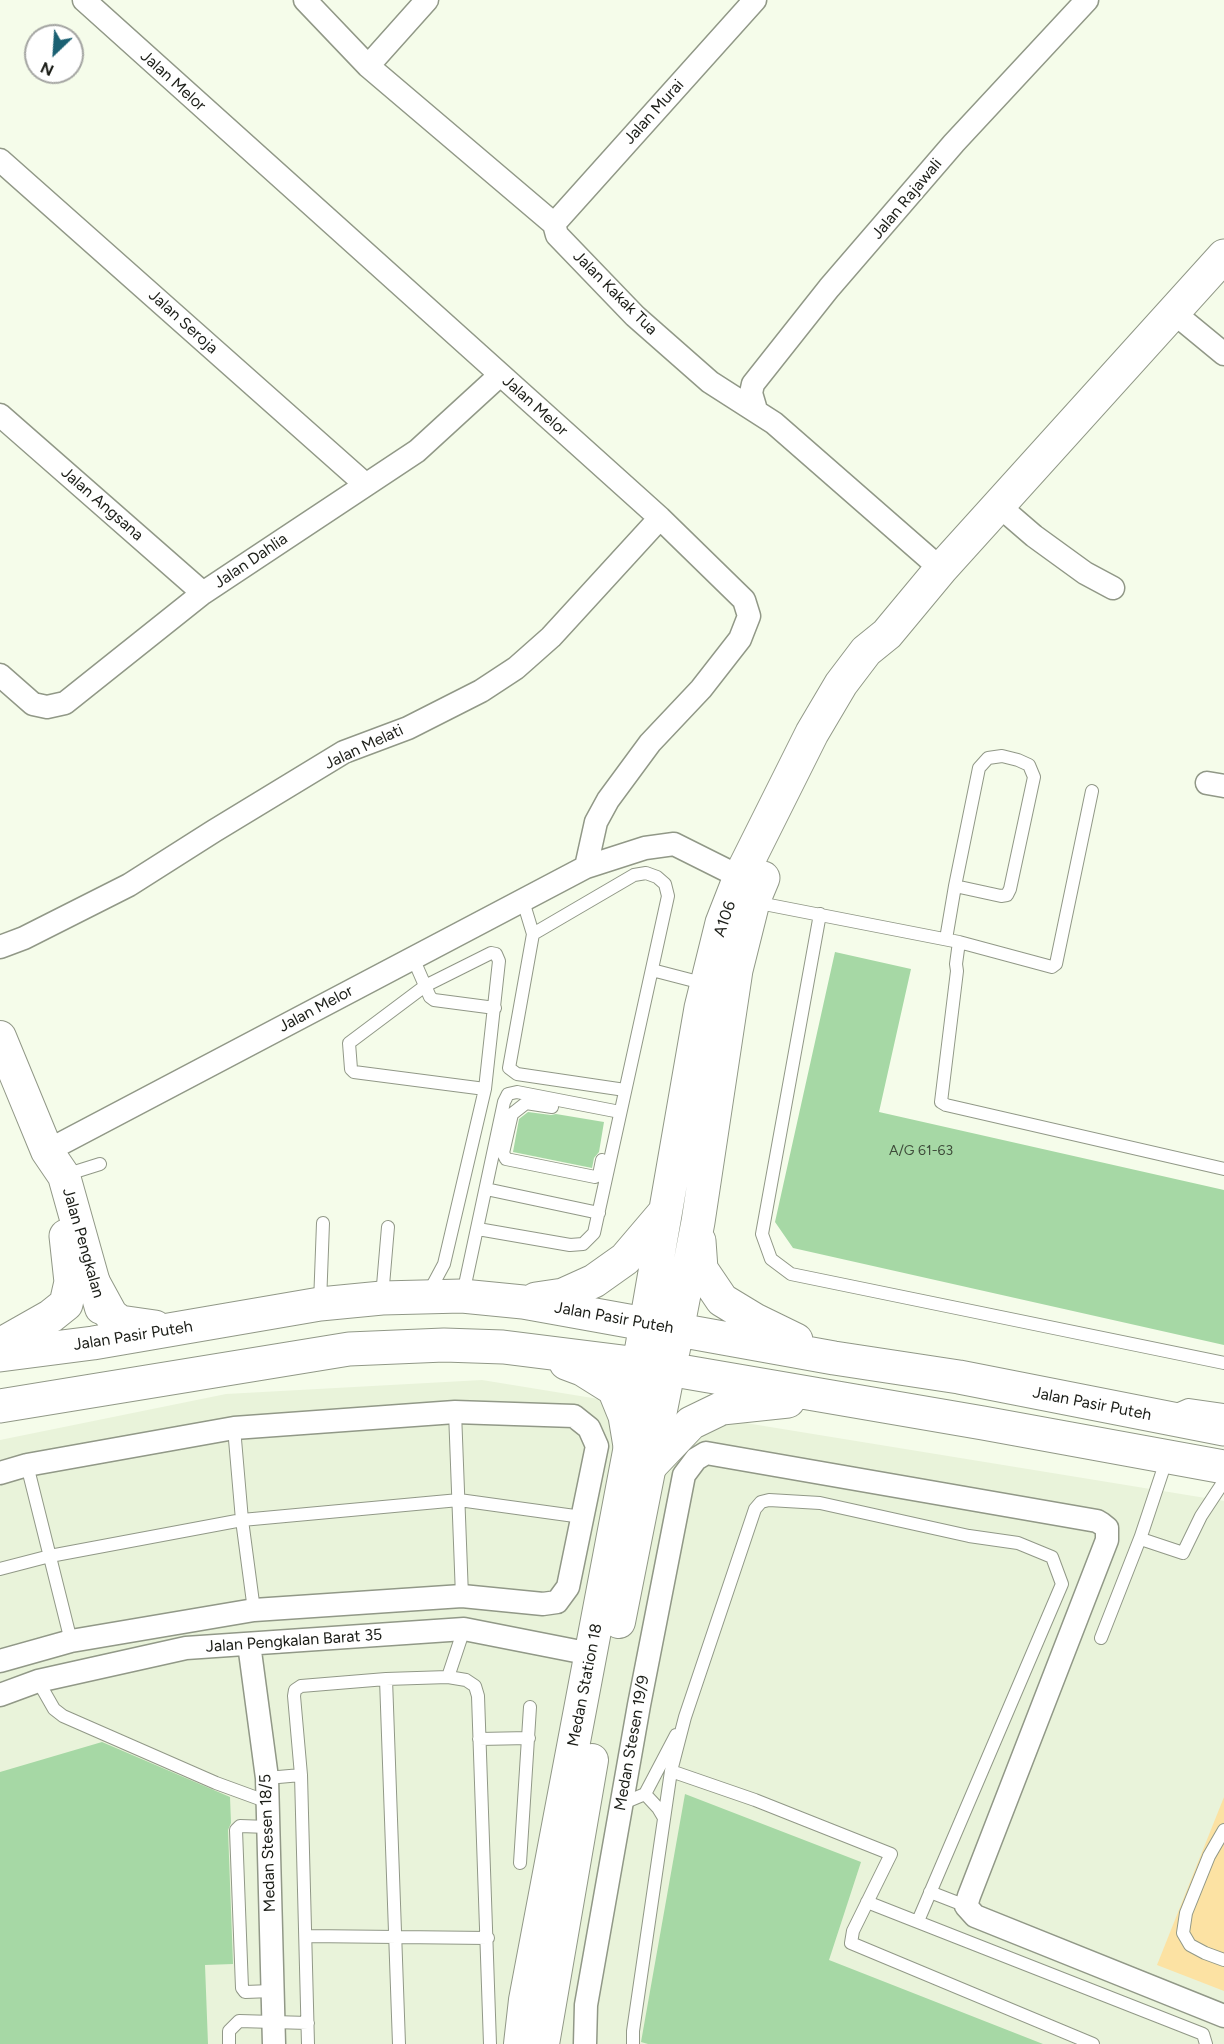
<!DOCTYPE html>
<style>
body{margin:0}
#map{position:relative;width:1224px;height:2044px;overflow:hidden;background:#f5fcea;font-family:Figtree,sans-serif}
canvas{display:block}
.north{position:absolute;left:24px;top:24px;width:60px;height:60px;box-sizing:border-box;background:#fff;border:2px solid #a4a5a2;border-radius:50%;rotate:205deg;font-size:16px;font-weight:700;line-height:24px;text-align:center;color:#1b1d17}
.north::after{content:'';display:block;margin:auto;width:21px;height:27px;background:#1a6072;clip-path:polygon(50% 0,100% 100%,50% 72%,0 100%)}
</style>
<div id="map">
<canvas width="1224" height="2044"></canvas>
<div class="north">N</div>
</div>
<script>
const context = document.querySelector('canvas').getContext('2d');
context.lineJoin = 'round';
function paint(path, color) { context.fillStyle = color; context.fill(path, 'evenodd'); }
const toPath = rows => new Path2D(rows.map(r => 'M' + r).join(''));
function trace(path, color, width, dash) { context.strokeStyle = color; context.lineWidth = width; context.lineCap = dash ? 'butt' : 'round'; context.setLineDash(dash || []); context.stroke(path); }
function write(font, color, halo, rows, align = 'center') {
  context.font = font + ' Figtree,sans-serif'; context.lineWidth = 4.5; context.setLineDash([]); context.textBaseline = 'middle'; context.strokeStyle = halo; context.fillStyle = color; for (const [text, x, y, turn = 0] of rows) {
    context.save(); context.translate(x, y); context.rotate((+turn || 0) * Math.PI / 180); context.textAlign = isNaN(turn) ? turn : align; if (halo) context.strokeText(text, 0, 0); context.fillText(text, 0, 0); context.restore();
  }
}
paint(toPath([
 [482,1380,1224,1501,1224,2044,0,2044,0,1440,226,1394]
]), '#e9f3da');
paint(toPath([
 [1224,1797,1224,1991,1157,1965]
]), '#fce2a3');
paint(toPath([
 [835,952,911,969,879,1112,1224,1190,1224,1345,793,1248,775,1222],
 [528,1112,551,1115,556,1114,604,1122,599,1152,594,1158,592,1168,513,1152,519,1119],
 [102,1742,230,1797,231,1823,228,1830,233,1964,205,1965,208,2044,0,2044,0,1772],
 [685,1794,861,1862,829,1960,1043,2044,648,2044,641,2042]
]), '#a6d8a5');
const lane = toPath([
 [523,901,533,934,509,1068,517,1074,625,1090],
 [754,902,959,942,956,964,957,971,941,1102,946,1105,1224,1169],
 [820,914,762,1234,771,1259,791,1274,1224,1363],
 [946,939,955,886,1001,896,1007,895,1010,889,1034,777,1029,765,1018,760,1002,756,988,758,979,768,955,886],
 [959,942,1052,967,1056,964,1092,791],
 [413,958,430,997,434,1000,495,1008],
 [652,970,706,984],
 [552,1107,526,1103,512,1114,503,1153,506,1159,595,1177,599,1175,602,1160],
 [65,1175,100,1164],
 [486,1189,599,1213],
 [478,1229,570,1245,583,1244,594,1233,668,896,665,884,657,877,646,873,634,875,533,934],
 [429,1292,444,1264,485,1089,499,961,496,954,491,953,425,986,349,1043,351,1069,354,1072,485,1089],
 [463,1294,504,1102,508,1094,517,1092,620,1112],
 [382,1297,388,1227],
 [320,1303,323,1223],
 [1174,1411,1188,1405,1224,1410],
 [455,1412,462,1596],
 [234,1428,242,1520,254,1610],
 [1167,1458,1141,1536,1144,1540,1183,1553,1201,1516,1224,1481],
 [27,1465,71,1641],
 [0,1569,50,1556,242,1520,459,1500,582,1517],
 [1101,1638,1141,1536],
 [448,1677,464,1629],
 [386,1679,399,2044],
 [38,1681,54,1709,63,1716,216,1783,268,1802],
 [479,1739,529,1738],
 [671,1771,755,1800,891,1854,853,1931,851,1943,1093,2044],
 [267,1778,301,1775],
 [645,1794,658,1808,664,1818],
 [621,1804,645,1794,676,1735],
 [268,1827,240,1826,236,1830,242,1988,245,1992,272,1991],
 [1224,1830,1209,1856,1186,1913,1183,1933,1190,1945,1205,1953,1224,1960],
 [520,1863,530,1707],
 [930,1892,966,1906],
 [867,1902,1203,2034,1206,2044],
 [307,1936,488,1938],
 [229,2044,229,2031,239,2021,308,2023],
 [308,2044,301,1775,294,1696,295,1690,301,1686,386,1679,448,1677,466,1680,475,1686,478,1696,490,2044],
 [633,2044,633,2031,671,1771,685,1717,755,1509,761,1502,769,1500,820,1503,969,1536,1018,1543,1052,1557,1062,1584,918,1921]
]);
const street = toPath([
 [84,0,660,518,744,600,749,616,740,639,701,689,650,743,608,800,596,822,586,867],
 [305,0,368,66,554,224,557,235,635,316,710,382,774,423,941,569],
 [368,66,427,0],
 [0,160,365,484],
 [554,224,755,0],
 [1173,312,1224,354],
 [756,410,751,393,753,384,829,288,954,143,1087,0],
 [0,415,203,593],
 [998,505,1034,536,1085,573,1113,588],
 [0,675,33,704,47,707,65,703,203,593,417,451,500,375],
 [1207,783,1224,786],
 [0,947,24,938,129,885,214,831,344,752,408,728,481,691,516,668,551,637,660,518],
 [47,1151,586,867,645,848,674,844,740,877],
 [0,1473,27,1465,234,1428,455,1412,574,1416,589,1428,597,1446,568,1587,557,1602,543,1604,462,1596,254,1610,71,1641,0,1661],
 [249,1644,267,1778,274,2044],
 [0,1695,38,1681,186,1648,464,1629,591,1654],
 [585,2044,586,2005,639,1705,684,1475,696,1459,706,1453,1097,1521,1102,1524,1107,1528,1107,1540,969,1896,966,1906,975,1916,1224,2016]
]);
const secondary = toPath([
 [0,1037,47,1151,64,1176,101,1308],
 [619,1622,669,1370],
 [520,2044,525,2000,630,1446,639,1364],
 [543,2044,592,1760]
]);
const primary = toPath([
 [699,1241,701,1269,722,1300,755,1320,796,1340],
 [93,1282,111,1315,120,1322,155,1327],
 [536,1299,563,1295,594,1281,625,1259,665,1212],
 [0,1345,51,1316,66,1304,71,1282,66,1236],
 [673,1351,698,1222,736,970,753,902,763,878],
 [0,1355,93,1343,320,1304,382,1298,462,1296,523,1302,834,1358,959,1377,1224,1429],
 [566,1363,582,1369,614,1389,625,1416,630,1446],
 [639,1364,701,1008,722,923,740,877,812,733,841,684,866,651,887,634,941,569,1224,256],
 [0,1406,349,1349,444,1345,503,1347,639,1364,983,1423,1224,1467],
 [650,1466,691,1423,722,1408,788,1401]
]);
trace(lane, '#919887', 14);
trace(street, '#919887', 25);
trace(secondary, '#919887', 34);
trace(primary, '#919887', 35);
trace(lane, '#fff', 12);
trace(street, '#fff', 22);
trace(secondary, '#fff', 32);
trace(primary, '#fff', 33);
write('14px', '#3e4c3a', null, [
 ["A/G 61-63",921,1151]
]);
write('16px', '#1b1d17', '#fff', [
 ["Jalan Melor",173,81,42],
 ["Jalan Murai",654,112,-48],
 ["Jalan Rajawali",907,199,-50],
 ["Jalan Kakak Tua",615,293,45],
 ["Jalan Seroja",183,322,42],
 ["Jalan Melor",535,406,42],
 ["Jalan Angsana",102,504,41],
 ["Jalan Dahlia",251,561,-34],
 ["Jalan Melati",364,747,-25],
 ["A106",725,919,-71],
 ["Jalan Melor",316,1009,-28],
 ["Jalan Pengkalan",83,1243,74],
 ["Jalan Pasir Puteh",614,1318,10],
 ["Jalan Pasir Puteh",133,1336,-9],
 ["Jalan Pasir Puteh",1092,1404,11],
 ["Jalan Pengkalan Barat 35",294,1641,-4],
 ["Medan Station 18",585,1685,-79],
 ["Medan Stesen 19/9",632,1743,-80],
 ["Medan Stesen 18/5",268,1843,-92]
]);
</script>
